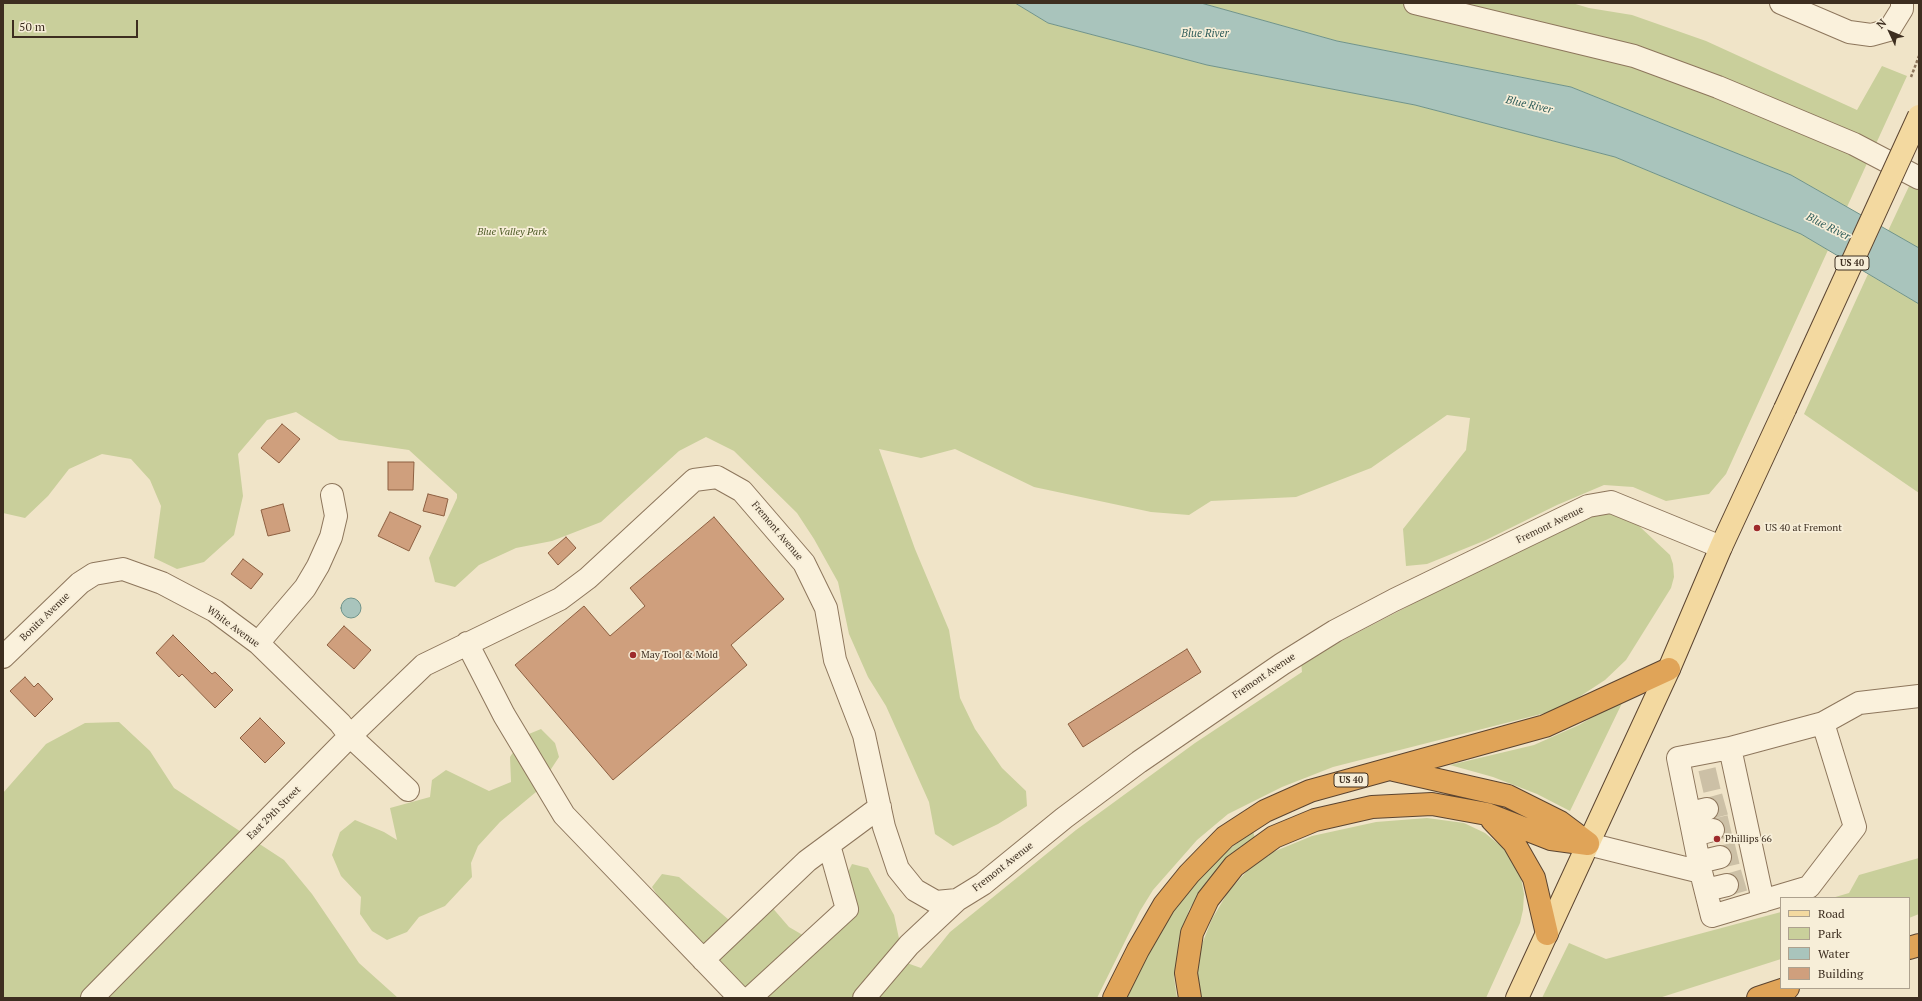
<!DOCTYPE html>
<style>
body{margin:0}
#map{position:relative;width:1922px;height:1001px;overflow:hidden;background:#f0e4c8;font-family:"PT Serif",serif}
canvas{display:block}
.frame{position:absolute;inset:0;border:4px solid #3d2e20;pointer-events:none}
.legend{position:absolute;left:1780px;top:897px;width:130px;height:92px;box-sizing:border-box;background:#f7eed8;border:1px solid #ada18e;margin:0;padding:5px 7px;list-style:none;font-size:12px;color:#3d2e20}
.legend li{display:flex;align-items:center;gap:8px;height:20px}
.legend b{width:20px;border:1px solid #ada18e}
.north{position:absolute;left:1870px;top:12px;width:40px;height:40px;-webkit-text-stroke:3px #f7eed8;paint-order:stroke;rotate:314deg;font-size:11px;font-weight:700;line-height:16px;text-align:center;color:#3d2e20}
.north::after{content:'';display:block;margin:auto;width:14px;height:18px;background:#3d2e20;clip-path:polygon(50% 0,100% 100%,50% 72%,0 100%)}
.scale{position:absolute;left:12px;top:20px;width:126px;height:18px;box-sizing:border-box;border:2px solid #3d2e20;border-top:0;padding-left:5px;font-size:12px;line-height:14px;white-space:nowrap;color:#3d2e20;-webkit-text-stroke:3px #f7eed8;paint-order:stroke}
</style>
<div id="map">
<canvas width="1922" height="1001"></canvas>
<div class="frame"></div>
<ul class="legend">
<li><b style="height:5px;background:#f3d9a0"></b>Road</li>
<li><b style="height:11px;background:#c9cf9b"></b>Park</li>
<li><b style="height:11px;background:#a9c4bc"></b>Water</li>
<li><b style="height:11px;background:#cf9f7d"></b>Building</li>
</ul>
<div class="north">N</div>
<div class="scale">50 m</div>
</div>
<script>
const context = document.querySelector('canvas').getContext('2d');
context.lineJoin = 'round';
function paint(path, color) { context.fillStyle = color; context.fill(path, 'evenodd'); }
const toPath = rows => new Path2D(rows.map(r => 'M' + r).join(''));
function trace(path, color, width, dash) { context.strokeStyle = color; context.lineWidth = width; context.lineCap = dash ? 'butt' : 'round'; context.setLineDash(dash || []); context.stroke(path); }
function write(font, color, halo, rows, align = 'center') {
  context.font = font + ' "PT Serif",serif'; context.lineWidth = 3.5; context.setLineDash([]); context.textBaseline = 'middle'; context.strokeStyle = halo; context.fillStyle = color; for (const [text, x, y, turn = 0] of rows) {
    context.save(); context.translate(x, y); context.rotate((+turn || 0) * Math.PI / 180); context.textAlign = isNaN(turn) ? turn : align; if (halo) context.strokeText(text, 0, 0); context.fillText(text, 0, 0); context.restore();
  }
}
paint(toPath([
 [3,3,1015,3,1048,23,1207,65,1415,105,1615,157,1801,234,1828,250,1726,474,1709,494,1666,501,1633,487,1604,485,1557,505,1486,540,1427,564,1406,566,1403,529,1466,450,1470,418,1447,415,1371,468,1296,497,1211,501,1189,515,1151,512,1034,487,955,449,921,458,879,449,915,549,949,630,960,698,975,729,1002,768,1026,791,1027,806,998,824,953,846,935,834,929,802,886,706,868,677,849,634,838,582,814,539,797,513,734,451,706,437,679,451,601,522,552,541,516,548,479,565,455,587,435,582,429,558,457,498,457,494,409,450,339,440,296,412,267,420,238,454,243,496,234,535,204,562,177,569,154,558,161,506,150,480,131,459,102,454,69,469,48,496,25,518,3,513],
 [1201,3,1572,3,1589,8,1632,15,1706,41,1857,110,1882,66,1907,76,1847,207,1791,175,1571,87,1337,41],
 [1919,165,1919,248,1888,231],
 [1868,274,1919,304,1919,493,1804,414],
 [1610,514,1625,517,1638,525,1670,555,1673,564,1674,577,1671,588,1626,660,1605,680,1576,699,1549,712,1333,767,1282,787,1228,814,1197,840,1153,890,1140,911,1097,998,737,998,679,929,652,887,662,874,679,877,729,920,770,905,789,927,813,941,833,930,840,888,852,864,868,868,894,915,904,962,921,968,950,932,1076,830,1195,743,1302,672,1301,662,1457,581,1588,516],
 [1624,699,1570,811,1537,794,1493,777,1450,765,1534,745,1579,725],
 [119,722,150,751,174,788,284,860,312,894,359,963,398,998,3,998,3,793,46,744,85,723],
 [541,729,555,743,559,757,536,792,500,822,478,846,471,863,472,877,445,906,419,917,407,932,387,940,372,931,360,914,361,897,341,876,332,855,340,832,355,820,384,832,397,840,390,808,430,797,432,780,446,770,489,791,511,782,510,757,524,736],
 [1427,818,1464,823,1485,833,1502,847,1514,862,1521,878,1524,894,1523,910,1520,923,1486,998,1199,998,1197,981,1200,949,1212,919,1228,892,1248,870,1273,852,1312,836,1376,822],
 [1253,831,1255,838,1228,858,1207,881,1189,910,1180,940,1174,977,1177,998,1125,998,1155,941,1185,892,1214,861],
 [1919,858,1919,914,1909,918,1909,898,1832,898,1849,893,1859,875],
 [1781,912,1781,959,1659,998,1542,998,1569,943,1606,959]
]), '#c9cf9b');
const water = toPath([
 [1015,3,1201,3,1337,41,1571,87,1791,175,1919,248,1919,304,1801,234,1615,157,1415,105,1207,65,1048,23,1015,3],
 '341 608a10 10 0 1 1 20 0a10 10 0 1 1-20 0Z'
]);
paint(water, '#a9c4bc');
trace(water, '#6f938a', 1);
const building = toPath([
 [282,424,300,439,279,463,261,448,282,424],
 [388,462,414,462,413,490,388,490,388,462],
 [428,494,448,499,444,516,423,511,428,494],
 [283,504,290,531,268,536,261,510,283,504],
 [390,512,421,526,409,551,378,536,390,512],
 [714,517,784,599,731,645,747,665,613,780,515,665,584,606,610,636,645,606,630,588,714,517],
 [566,537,576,548,558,565,548,553,566,537],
 [243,559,263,574,251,589,231,574,243,559],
 [344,626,371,650,354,669,327,645,344,626],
 [173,635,212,674,215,672,233,690,215,708,182,674,179,677,156,653,173,635],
 [1187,649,1201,672,1083,747,1068,724,1187,649],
 [25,677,34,687,38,683,53,699,35,717,10,691,25,677],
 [260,718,285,743,265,763,240,738,260,718]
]);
paint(building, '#cf9f7d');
trace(building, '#8d5f41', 1);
trace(toPath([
 [1701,782,1718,778],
 [1707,809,1725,804],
 [1713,830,1730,826],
 [1720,857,1737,853],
 [1727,885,1744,880]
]), '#ccc0a6', 22, [22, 11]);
const minor = toPath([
 [1415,3,1634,56,1718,87,1854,144,1919,178],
 [1781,3,1849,32,1871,35,1889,30,1902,9,1902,3],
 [258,643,305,588,318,566,331,537,336,516,332,495],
 [467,643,504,715,564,815,740,998],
 [3,657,80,583,94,574,123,569,162,583,215,611,258,643,340,723,350,736,408,790],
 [1730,748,1763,901],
 [1690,813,1707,809],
 [1694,835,1713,830],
 [1588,844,1701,872,1712,916,1809,887,1855,827,1823,723],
 [1699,862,1720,857],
 [1701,872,1678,758,1730,748,1823,723,1859,703,1919,696],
 [1706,890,1727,885],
 [703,960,807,861,880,807],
 [92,998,350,736,424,665,560,599,588,578,694,480,717,477,742,491,804,563,826,608,835,660,864,735,884,827,898,869,915,890,936,902,957,900,983,884,1064,818,1139,762,1282,664,1335,631,1394,600,1588,506,1611,502,1721,547],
 [750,998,847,909,829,845],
 [864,998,909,945,957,900]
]);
const major = toPath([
 [1517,998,1669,669,1721,547,1785,409]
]);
const highway = toPath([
 [1394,770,1508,796,1560,822,1588,843],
 [1492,820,1514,843,1534,878,1547,934],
 [1909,948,1919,945],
 [1114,998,1138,950,1164,905,1189,874,1225,837,1265,811,1310,791,1545,726,1669,669],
 [1190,998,1186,973,1192,933,1208,899,1234,866,1274,837,1315,820,1372,807,1432,804,1487,814,1551,839,1588,844],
 [1758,998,1788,988]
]);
trace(minor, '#8d765c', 24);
trace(major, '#5b4430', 24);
trace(highway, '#5b4430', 24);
trace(toPath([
 [1911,77,1919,56]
]), '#8d765c', 2.5, [3, 2]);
trace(minor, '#faf1dc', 22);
trace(major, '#f3d9a0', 22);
trace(highway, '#e0a458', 22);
const majorBridge = toPath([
 [1785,409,1919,116]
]);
trace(majorBridge, '#5b4430', 24, []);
trace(majorBridge, '#f3d9a0', 22);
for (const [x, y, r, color] of [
 [1757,528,4,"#9e2a2b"],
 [633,655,4,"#9e2a2b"],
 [1717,839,4,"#9e2a2b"]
]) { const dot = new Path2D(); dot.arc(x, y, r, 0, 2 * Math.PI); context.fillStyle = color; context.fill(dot); trace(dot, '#f7eed8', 1.5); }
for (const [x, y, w] of [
 [1852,263,34],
 [1351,780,34]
]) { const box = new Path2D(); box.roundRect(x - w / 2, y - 7, w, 14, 3); context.fillStyle = '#f7eed8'; context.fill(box); trace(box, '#3d2e20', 1); }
write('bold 9px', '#3d2e20', null, [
 ["US 40",1852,263],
 ["US 40",1351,780]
]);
write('italic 10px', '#4d5a26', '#f7eed8', [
 ["Blue Valley Park",512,232]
]);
write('10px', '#3d2e20', '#f7eed8', [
 ["Fremont Avenue",1550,525,-26],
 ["Fremont Avenue",777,531,50],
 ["Bonita Avenue",45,617,-44],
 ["White Avenue",233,627,36],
 ["Fremont Avenue",1264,676,-34],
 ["East 29th Street",274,813,-45],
 ["Fremont Avenue",1003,867,-38]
]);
write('10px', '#3d2e20', '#f7eed8', [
 ["US 40 at Fremont",1765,528],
 ["May Tool & Mold",641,655],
 ["Phillips 66",1725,839]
], 'left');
write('italic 11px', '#2f5d5a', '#f7eed8', [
 ["Blue River",1205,34],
 ["Blue River",1529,105,13],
 ["Blue River",1828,227,27]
]);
</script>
